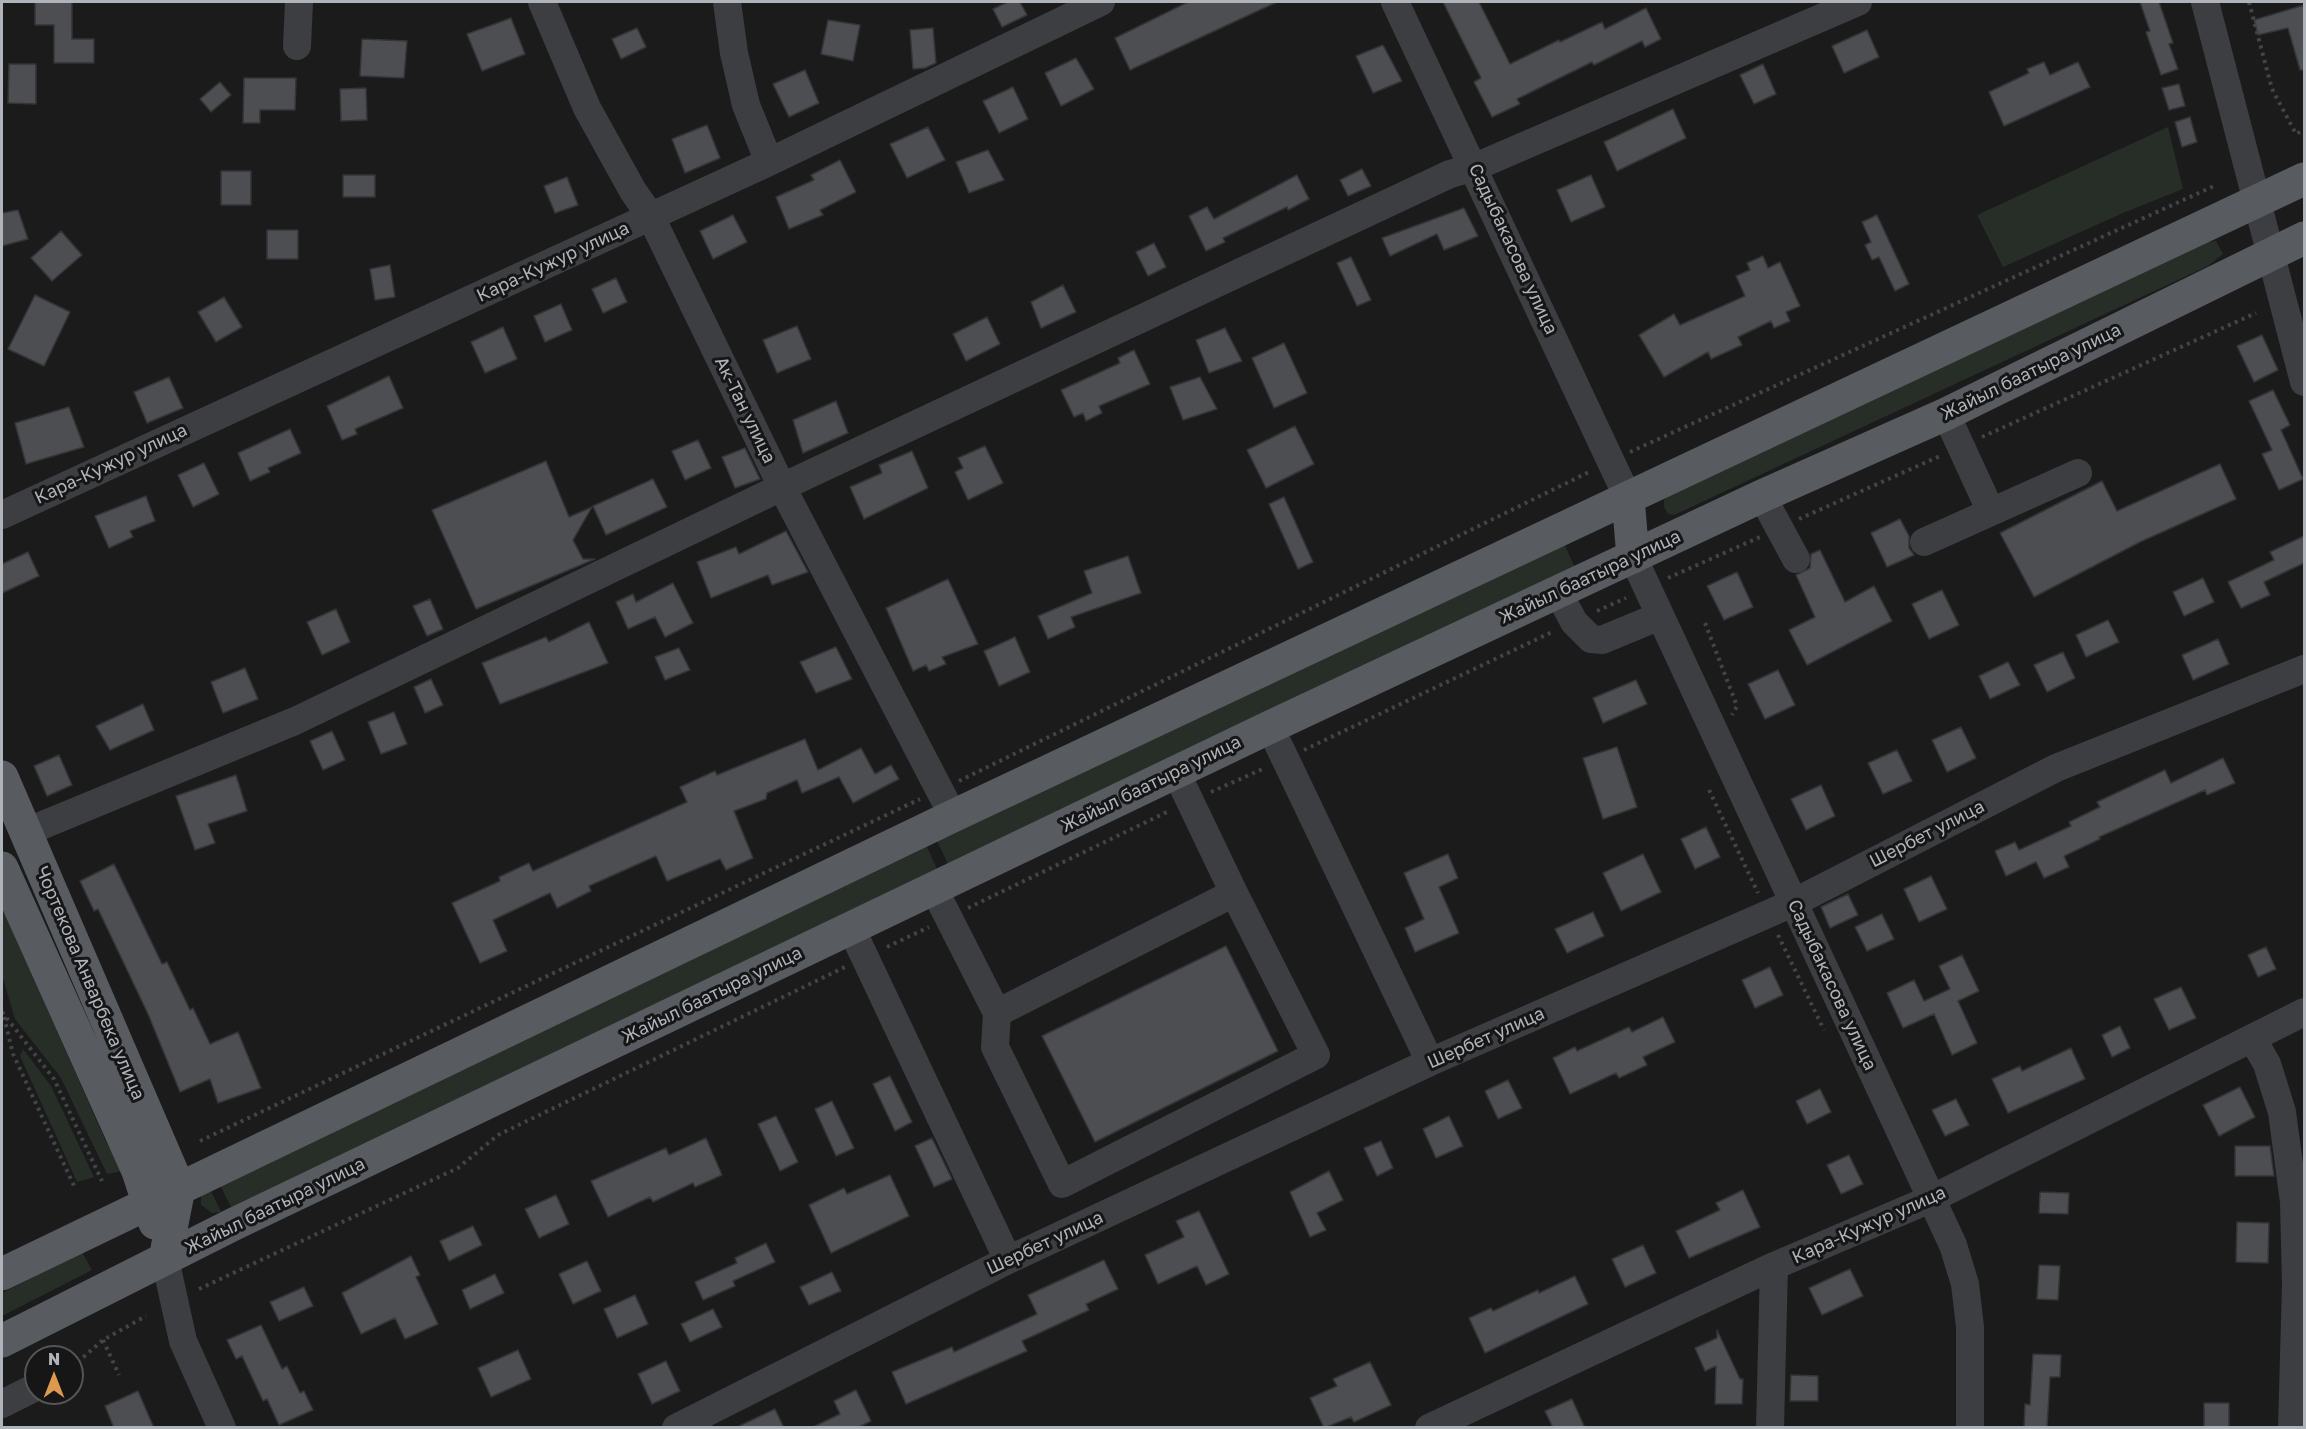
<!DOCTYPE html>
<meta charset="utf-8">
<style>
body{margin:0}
#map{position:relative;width:2306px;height:1429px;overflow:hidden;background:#1b1b1c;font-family:"Golos Text",sans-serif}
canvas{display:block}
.frame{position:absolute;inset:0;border:3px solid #afb4ba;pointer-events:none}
.north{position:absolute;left:24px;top:1345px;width:60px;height:60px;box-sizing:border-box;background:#161617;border:2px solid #535558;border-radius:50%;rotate:0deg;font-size:16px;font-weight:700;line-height:24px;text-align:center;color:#afb4ba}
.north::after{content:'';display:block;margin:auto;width:21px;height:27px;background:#df9850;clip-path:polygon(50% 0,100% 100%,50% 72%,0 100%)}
</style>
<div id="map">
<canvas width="2306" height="1429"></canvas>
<div class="frame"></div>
<div class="north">N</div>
</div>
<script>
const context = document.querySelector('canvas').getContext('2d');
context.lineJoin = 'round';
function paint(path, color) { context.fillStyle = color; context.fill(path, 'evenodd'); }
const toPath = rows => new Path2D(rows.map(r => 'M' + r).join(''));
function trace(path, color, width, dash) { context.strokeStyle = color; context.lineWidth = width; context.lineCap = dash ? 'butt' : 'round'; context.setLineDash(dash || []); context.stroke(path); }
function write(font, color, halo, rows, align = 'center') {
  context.font = font + ' "Golos Text",sans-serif'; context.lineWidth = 6; context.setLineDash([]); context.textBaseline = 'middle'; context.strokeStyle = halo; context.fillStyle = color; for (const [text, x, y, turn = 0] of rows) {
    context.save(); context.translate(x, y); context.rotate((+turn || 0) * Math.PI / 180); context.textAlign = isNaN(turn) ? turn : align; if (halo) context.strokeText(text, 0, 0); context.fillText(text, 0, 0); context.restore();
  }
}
paint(toPath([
 [2168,127,2183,189,2123,213,2003,267,1977,215],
 [2216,241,2223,254,2208,266,1674,515,1668,514,1664,507,1664,500,1671,493,2196,244],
 [1564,543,1575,568,948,864,937,841],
 [927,847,937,869,231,1207,219,1183],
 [2,907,106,1142,123,1171,107,1174,61,1078,15,1019,2,975],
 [23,1049,51,1086,94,1177,77,1182,20,1056],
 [209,1187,221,1212,212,1213,201,1205,201,1194],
 [82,1252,92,1270,2,1316,2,1293]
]), '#272e27');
const building = toPath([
 [35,2,72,2,72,39,94,39,94,63,54,63,54,25,35,25,35,2],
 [1008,2,1020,2,1027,15,1002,27,993,9,1008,2],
 [1188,2,1277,2,1130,70,1115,38,1188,2],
 [1443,2,1479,2,1510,64,1559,40,1560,42,1602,22,1605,29,1646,8,1661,39,1645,47,1642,41,1594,65,1592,62,1517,99,1520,104,1492,117,1474,82,1481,78,1443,2],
 [2140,2,2159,2,2173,43,2169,44,2178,69,2161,75,2146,32,2150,31,2140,2],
 [2304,5,2304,70,2300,70,2288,28,2258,35,2254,20,2304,5],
 [511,18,525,54,482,71,467,34,511,18],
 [828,20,860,25,853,61,821,54,828,20],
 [637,28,646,47,621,59,612,39,637,28],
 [933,28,936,63,925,68,913,69,910,30,933,28],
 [1867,30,1879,57,1844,73,1832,46,1867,30],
 [362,39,407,41,404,78,360,76,362,39],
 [1383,45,1402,81,1373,93,1356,56,1383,45],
 [1076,58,1094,89,1061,106,1045,73,1076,58],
 [2044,62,2050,75,2078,62,2090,87,2004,126,1989,92,2029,73,2027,69,2044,62],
 [9,64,36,64,36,104,8,103,9,64],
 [1763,64,1776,94,1754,104,1740,75,1763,64],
 [805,70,819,103,789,117,773,84,805,70],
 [244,78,296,78,295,110,260,110,260,123,243,123,244,78],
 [220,82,231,95,211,112,200,99,220,82],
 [2179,84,2185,106,2169,110,2162,88,2179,84],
 [1013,87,1028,119,999,133,983,101,1013,87],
 [366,88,367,120,341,121,340,89,366,88],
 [1673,109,1686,138,1617,171,1604,142,1673,109],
 [2190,117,2197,142,2182,147,2175,122,2190,117],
 [707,125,720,158,685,173,672,139,707,125],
 [928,127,945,160,907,178,890,144,928,127],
 [988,150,1004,180,969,193,956,162,988,150],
 [840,160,856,192,820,210,823,215,789,229,776,197,814,180,811,175,840,160],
 [1362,169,1371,186,1348,196,1340,180,1362,169],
 [221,171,251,171,251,205,221,205,221,171],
 [343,175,375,175,375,197,343,197,343,175],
 [1297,175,1309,199,1288,210,1287,207,1223,238,1225,242,1206,251,1189,216,1207,207,1214,219,1297,175],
 [1591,175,1605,207,1571,222,1557,190,1591,175],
 [567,177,578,205,555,213,544,186,567,177],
 [1464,208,1478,236,1444,250,1437,234,1390,256,1382,238,1464,208],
 [18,210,28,239,2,246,2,213,18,210],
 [733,215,747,242,713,259,700,231,733,215],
 [1877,215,1909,284,1895,291,1879,257,1872,260,1865,245,1871,242,1862,222,1877,215],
 [267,230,298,230,298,259,267,259,267,230],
 [61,231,82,255,52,281,31,258,61,231],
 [1154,243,1166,267,1148,276,1136,252,1154,243],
 [1763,256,1768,268,1780,262,1800,306,1786,312,1790,321,1774,328,1771,321,1738,337,1742,345,1711,359,1708,352,1664,377,1639,335,1674,314,1680,325,1745,296,1736,276,1750,270,1747,263,1763,256],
 [1351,257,1371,300,1357,306,1337,263,1351,257],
 [390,265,395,297,375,300,370,269,390,265],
 [616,278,627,302,603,313,592,289,616,278],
 [1063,285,1076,312,1041,328,1031,302,1063,285],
 [35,295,70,312,44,366,8,349,35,295],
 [224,297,242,327,216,342,198,312,224,297],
 [561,304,572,330,545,342,534,316,561,304],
 [987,317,1000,344,966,361,953,334,987,317],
 [797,326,811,359,777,373,763,340,797,326],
 [503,327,517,359,485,373,471,342,503,327],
 [1225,328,1242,361,1209,373,1196,340,1225,328],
 [2262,335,2278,370,2254,382,2237,346,2262,335],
 [1284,343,1307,393,1274,408,1252,358,1284,343],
 [1134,350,1150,384,1099,406,1102,413,1086,421,1083,413,1074,417,1061,390,1120,363,1118,358,1134,350],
 [389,376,403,408,355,429,357,434,342,440,327,406,389,376],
 [169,377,183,408,147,423,134,392,169,377],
 [1200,377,1217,409,1183,420,1170,387,1200,377],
 [2273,390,2290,425,2281,430,2303,479,2279,490,2262,454,2272,450,2249,401,2273,390],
 [836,401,848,433,803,453,793,420,836,401],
 [69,407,84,447,26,464,15,423,69,407],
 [1295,426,1314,464,1266,488,1247,450,1295,426],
 [290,429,301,453,268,468,270,472,250,481,238,453,290,429],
 [698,440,711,468,685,480,672,451,698,440],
 [985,446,1003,483,968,500,955,472,963,468,958,458,985,446],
 [745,448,760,479,735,488,722,457,745,448],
 [912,451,928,488,864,519,850,487,882,473,879,465,912,451],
 [546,461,569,517,592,507,573,540,583,559,595,559,476,609,432,510,546,461],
 [204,463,219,494,193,507,178,475,204,463],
 [2220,464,2236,499,2140,542,2034,597,2000,533,2102,481,2117,511,2220,464],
 [653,479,667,507,606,535,593,506,653,479],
 [146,496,155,521,130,531,133,537,109,548,95,516,146,496],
 [1284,497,1313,562,1298,569,1269,504,1284,497],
 [1900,519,1909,536,1909,548,1914,555,1887,567,1871,533,1900,519],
 [786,531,808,572,772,585,768,575,711,598,697,562,736,547,739,554,786,531],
 [2304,536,2304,563,2264,582,2270,595,2241,608,2228,582,2274,560,2270,552,2304,536],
 [1820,550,1845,602,1874,586,1892,621,1807,665,1789,630,1815,617,1796,575,1810,568,1811,554,1820,550],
 [28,552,39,576,2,593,2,564,28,552],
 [1128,556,1141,593,1071,617,1075,627,1048,639,1038,616,1092,593,1084,571,1128,556],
 [1737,572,1753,607,1724,620,1707,586,1737,572],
 [2203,578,2214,602,2184,616,2173,592,2203,578],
 [948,579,978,644,942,657,946,664,929,671,926,665,913,671,886,608,948,579],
 [673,583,693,623,665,637,655,617,628,629,616,602,633,594,636,602,673,583],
 [1942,590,1959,625,1929,639,1912,604,1942,590],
 [430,599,443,629,427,636,413,606,430,599],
 [336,609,350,642,322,655,307,622,336,609],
 [2108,620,2119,642,2086,657,2076,635,2108,620],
 [589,622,608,663,500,704,482,663,546,637,549,642,589,622],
 [1015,637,1030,672,999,686,984,651,1015,637],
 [2218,639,2229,664,2193,680,2182,655,2218,639],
 [836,647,852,679,816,693,800,662,836,647],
 [679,648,690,670,665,680,655,657,679,648],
 [2063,652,2075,678,2047,692,2034,665,2063,652],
 [2008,662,2020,685,1990,699,1979,676,2008,662],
 [245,668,258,699,223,713,211,682,245,668],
 [1778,670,1795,705,1765,719,1748,684,1778,670],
 [431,679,443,705,425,713,414,687,431,679],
 [1636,680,1647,704,1603,723,1593,698,1636,680],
 [143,704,154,730,110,750,96,726,143,704],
 [394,712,407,744,381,754,368,722,394,712],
 [1961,727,1976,758,1947,772,1932,740,1961,727],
 [332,731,345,760,323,770,310,741,332,731],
 [805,739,818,770,861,748,875,774,891,765,899,779,853,803,839,777,802,793,797,780,767,793,766,799,734,811,753,858,726,870,720,859,667,881,656,856,589,886,591,891,557,908,550,893,493,920,507,951,480,963,452,903,500,881,499,877,529,863,533,871,687,802,680,787,715,771,717,775,805,739],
 [1617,747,1637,807,1603,819,1583,758,1617,747],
 [1897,750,1912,781,1883,794,1868,763,1897,750],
 [59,755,72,785,47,796,34,766,59,755],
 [2223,758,2235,783,2207,795,2205,790,2099,837,2100,839,2064,856,2069,867,2044,878,2036,862,2006,876,1995,851,2015,842,2019,850,2071,826,2069,822,2100,807,2097,802,2165,770,2171,783,2223,758],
 [236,775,247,811,208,824,215,843,195,850,176,796,236,775],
 [1821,785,1835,816,1806,830,1791,799,1821,785],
 [1706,827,1720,857,1695,869,1681,839,1706,827],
 [1448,854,1458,878,1439,887,1459,933,1415,952,1405,928,1424,919,1404,873,1448,854],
 [1643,854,1661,892,1621,911,1603,873,1643,854],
 [114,864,162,964,167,962,190,1010,193,1008,210,1044,238,1032,261,1088,218,1103,210,1079,180,1092,148,1014,98,909,94,911,80,881,114,864],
 [1931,876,1947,909,1919,922,1904,889,1931,876],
 [1848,894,1858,915,1830,928,1821,907,1848,894],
 [1593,912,1604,936,1567,953,1555,929,1593,912],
 [1882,914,1894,939,1867,951,1855,927,1882,914],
 [1226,946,1278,1051,1095,1142,1042,1036,1226,946],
 [2266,947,2276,969,2258,977,2248,955,2266,947],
 [1962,955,1979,991,1958,1001,1977,1043,1952,1055,1934,1014,1903,1028,1887,993,1914,980,1924,1001,1950,989,1939,966,1962,955],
 [1770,967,1783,995,1755,1008,1742,980,1770,967],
 [2181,987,2196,1018,2169,1030,2154,999,2181,987],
 [1663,1017,1675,1042,1643,1057,1647,1065,1619,1078,1616,1073,1570,1094,1553,1058,1575,1047,1577,1051,1629,1027,1632,1032,1663,1017],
 [2120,1026,2130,1048,2112,1057,2102,1035,2120,1026],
 [2071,1048,2085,1079,2008,1113,1992,1079,2020,1066,2022,1071,2071,1048],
 [890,1076,912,1122,895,1131,873,1084,890,1076],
 [1508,1080,1522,1108,1498,1119,1485,1091,1508,1080],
 [2240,1087,2255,1117,2219,1136,2203,1105,2240,1087],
 [1820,1089,1831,1112,1807,1124,1796,1101,1820,1089],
 [1956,1099,1969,1125,1945,1136,1932,1110,1956,1099],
 [832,1101,854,1148,836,1156,815,1109,832,1101],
 [776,1116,798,1162,780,1171,758,1124,776,1116],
 [1449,1116,1463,1146,1436,1158,1423,1129,1449,1116],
 [706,1138,722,1175,695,1187,693,1183,653,1202,650,1197,608,1217,591,1181,666,1148,669,1155,706,1138],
 [932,1138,952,1179,934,1187,915,1146,932,1138],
 [1381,1141,1393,1168,1377,1176,1364,1148,1381,1141],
 [2235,1146,2270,1146,2274,1176,2235,1176,2235,1146],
 [1849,1155,1863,1184,1841,1194,1827,1165,1849,1155],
 [1329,1171,1343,1200,1317,1213,1326,1230,1310,1237,1290,1192,1329,1171],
 [890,1175,909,1216,831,1253,809,1205,844,1188,847,1194,890,1175],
 [1743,1190,1760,1227,1689,1258,1676,1231,1720,1210,1716,1203,1743,1190],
 [2040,1192,2069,1193,2068,1214,2039,1213,2040,1192],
 [556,1195,569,1224,539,1238,525,1209,556,1195],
 [1199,1211,1229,1274,1206,1285,1197,1266,1158,1284,1145,1255,1184,1237,1176,1221,1199,1211],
 [2237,1222,2269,1223,2268,1263,2236,1262,2237,1222],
 [473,1226,482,1245,449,1261,440,1241,473,1226],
 [766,1243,775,1262,733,1281,735,1286,703,1300,695,1282,737,1263,735,1258,766,1243],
 [1643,1245,1656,1273,1625,1287,1612,1259,1643,1245],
 [411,1256,420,1275,416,1277,438,1324,405,1339,395,1318,361,1334,342,1293,411,1256],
 [1104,1260,1118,1289,1086,1304,1089,1310,1022,1341,1027,1351,906,1404,892,1372,952,1347,954,1352,1037,1314,1028,1295,1104,1260],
 [587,1261,601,1291,573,1304,559,1274,587,1261],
 [2039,1265,2060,1266,2058,1300,2037,1299,2039,1265],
 [1850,1269,1863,1296,1822,1315,1809,1288,1850,1269],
 [832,1272,841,1291,809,1305,800,1287,832,1272],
 [495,1274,504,1293,470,1309,462,1290,495,1274],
 [1575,1276,1588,1304,1485,1353,1469,1318,1491,1308,1493,1311,1538,1290,1539,1293,1575,1276],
 [304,1287,313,1306,279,1321,270,1302,304,1287],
 [635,1295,648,1324,617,1338,604,1309,635,1295],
 [713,1309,722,1327,690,1342,681,1324,713,1309],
 [261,1325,282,1369,287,1366,300,1393,304,1391,313,1410,279,1425,267,1399,263,1401,242,1356,236,1359,227,1340,261,1325],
 [1717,1330,1740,1379,1743,1379,1742,1404,1715,1404,1716,1366,1705,1371,1695,1348,1717,1338,1717,1330],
 [518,1350,531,1379,491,1397,478,1368,518,1350],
 [2033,1354,2061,1355,2060,1377,2050,1377,2047,1428,2024,1428,2025,1404,2030,1405,2033,1354],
 [666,1361,680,1391,652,1404,638,1374,666,1361],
 [1370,1362,1391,1405,1354,1422,1351,1417,1324,1428,1310,1398,1337,1386,1333,1379,1370,1362],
 [1791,1375,1818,1376,1818,1401,1790,1401,1791,1375],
 [856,1390,871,1421,857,1428,811,1428,840,1414,834,1401,856,1390],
 [138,1391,154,1428,114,1428,105,1406,138,1391],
 [1572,1399,1585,1428,1553,1428,1545,1411,1572,1399],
 [2204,1403,2229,1403,2229,1428,2204,1428,2204,1403],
 [775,1409,784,1428,735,1428,775,1409]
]);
paint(building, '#4d4e51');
trace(building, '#353538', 1.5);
trace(toPath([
 [2249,2,2272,89,2296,134,2304,130],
 [1982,437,2256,313],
 [1630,452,2214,186],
 [1799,519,1940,456],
 [1668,578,1760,537],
 [1597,611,1626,598],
 [1705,623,1737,706,1732,715],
 [1304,750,1552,632],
 [959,781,1591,471],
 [1709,790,1758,893],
 [1211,792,1265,768],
 [968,908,1169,811],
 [1778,935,1824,1030],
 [887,947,929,927],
 [2,1012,54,1079,102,1181],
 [4,1017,13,1054,75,1188],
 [200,1141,920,799],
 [199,1289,458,1168,498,1135,845,967],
 [103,1340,119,1375],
 [72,1367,103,1340,146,1316]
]), '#424548', 4, [3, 4.5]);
trace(toPath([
 [542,2,587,108,633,191,651,217,782,487,953,816],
 [727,2,734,53,746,105,769,162],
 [1395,2,1628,498],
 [2205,2,2304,382],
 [297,46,299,2],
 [1946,414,1991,512],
 [1762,496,1796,559],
 [2,515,769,162,1101,2],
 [1924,542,2078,473],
 [1633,557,1953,1245,1965,1284,1970,1327,1970,1428],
 [1558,592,1574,622,1591,639,1602,640,1660,616],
 [1270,727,1430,1062],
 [26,832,295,721,782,487,1450,174,1475,167,1858,2],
 [934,889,997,1013,1234,893,1176,772],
 [851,928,1008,1260],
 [997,1013,995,1047,1062,1184,1316,1055,1234,893],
 [2252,1038,2267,1064,2282,1112,2294,1202,2296,1285,2292,1428],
 [165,1259,183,1341,222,1428],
 [2,1404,36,1387],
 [676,1428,1008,1260,1430,1062,1793,903,2056,768,2304,669],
 [1429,1428,1774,1266,1933,1198,2304,1012],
 [1770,1428,1774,1266]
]), '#3c3e41', 28);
trace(toPath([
 [1628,498,1633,557],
 [2,777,179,1188,165,1259],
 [2,868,138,1171,155,1223],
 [2,1274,953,816,2304,179],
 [2,1341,234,1224,1270,727,1762,496,1946,414,2304,238]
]), '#585b60', 33);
write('18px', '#afb4ba', '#161617', [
 ["Садыбакасова улица",1513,249,65],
 ["Кара-Кужур улица",553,262,-25],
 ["Жайыл баатыра улица",2031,372,-26],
 ["Ак-Тан улица",745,410,64],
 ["Кара-Кужур улица",111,464,-25],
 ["Жайыл баатыра улица",1590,577,-25],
 ["Жайыл баатыра улица",1151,784,-26],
 ["Шербет улица",1927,834,-27],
 ["Чортекова Анварбека улица",90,983,67],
 ["Садыбакасова улица",1832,985,65],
 ["Жайыл баатыра улица",712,995,-26],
 ["Шербет улица",1486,1038,-24],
 ["Жайыл баатыра улица",275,1206,-26],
 ["Кара-Кужур улица",1869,1225,-24],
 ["Шербет улица",1045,1243,-25]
]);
</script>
